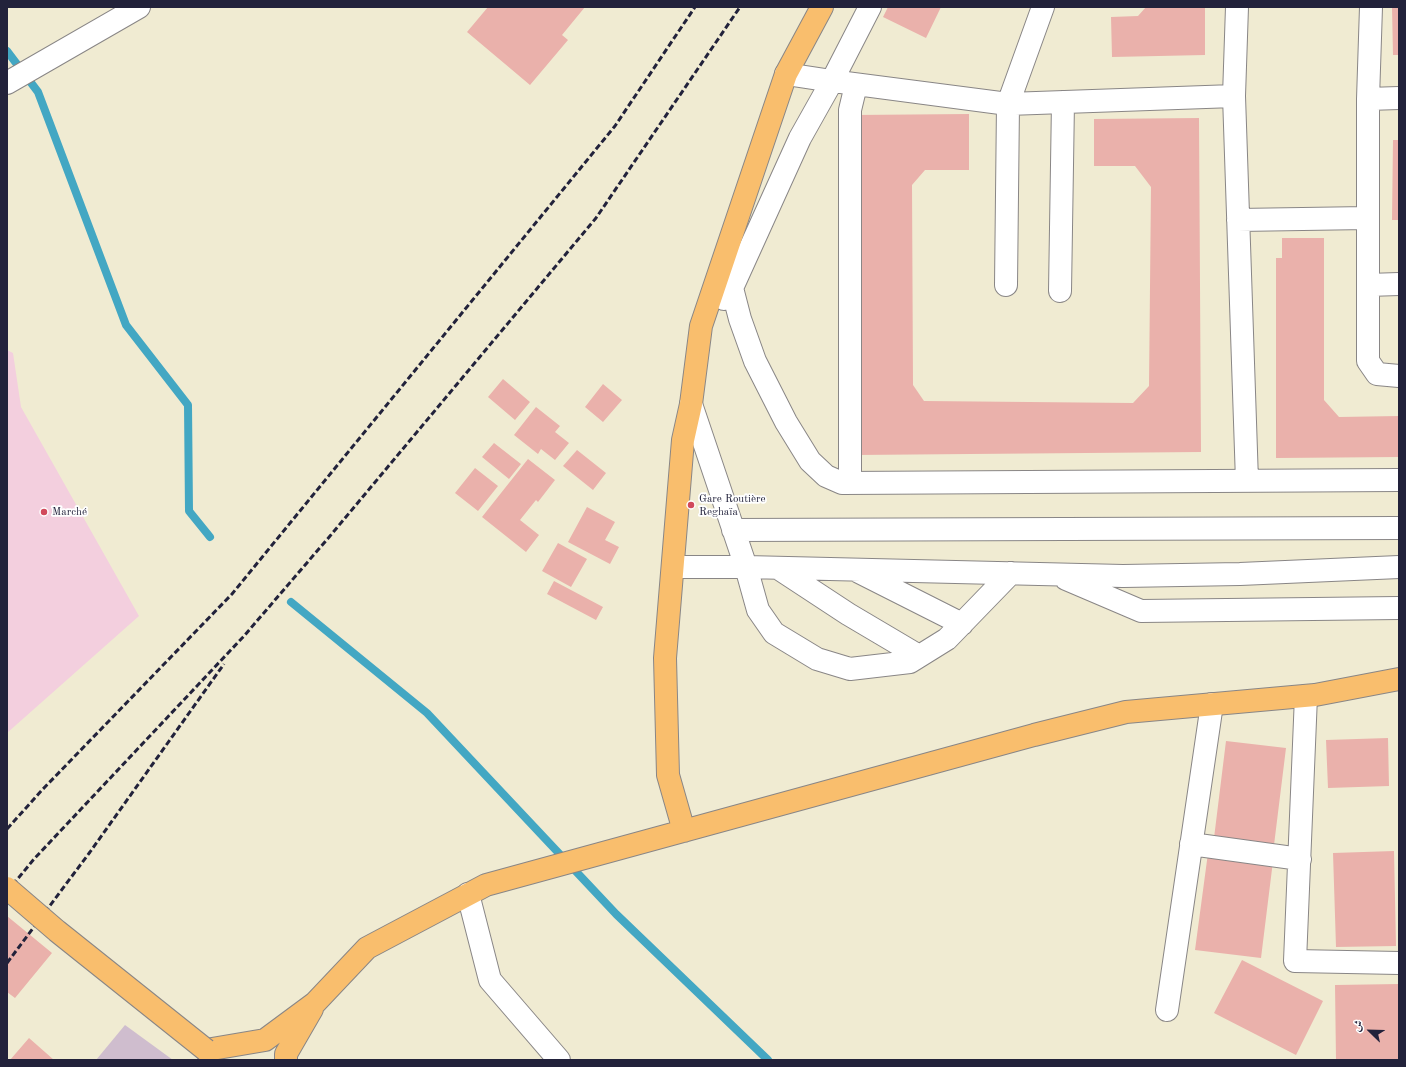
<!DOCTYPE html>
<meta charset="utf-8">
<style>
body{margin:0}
#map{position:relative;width:1406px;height:1067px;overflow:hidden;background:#f0ebd2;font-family:"Old Standard TT",Amiri,serif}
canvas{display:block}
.frame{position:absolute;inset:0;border:8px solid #22223b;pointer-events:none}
.north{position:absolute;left:1350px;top:1011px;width:40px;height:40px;-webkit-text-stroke:3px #fff;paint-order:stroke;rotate:293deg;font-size:11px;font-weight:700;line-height:16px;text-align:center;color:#22223b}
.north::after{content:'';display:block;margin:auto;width:14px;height:18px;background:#22223b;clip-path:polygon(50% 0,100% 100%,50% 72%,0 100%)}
</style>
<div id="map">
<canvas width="1406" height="1067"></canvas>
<div class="frame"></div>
<div class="north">ش</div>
</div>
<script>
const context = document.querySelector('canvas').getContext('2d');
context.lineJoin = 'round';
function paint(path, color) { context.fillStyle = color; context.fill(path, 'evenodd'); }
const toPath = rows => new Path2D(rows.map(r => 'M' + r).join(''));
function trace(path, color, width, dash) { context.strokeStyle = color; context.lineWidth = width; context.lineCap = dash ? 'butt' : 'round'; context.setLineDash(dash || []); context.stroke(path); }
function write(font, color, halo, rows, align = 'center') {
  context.font = font + ' "Old Standard TT",serif'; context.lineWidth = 3.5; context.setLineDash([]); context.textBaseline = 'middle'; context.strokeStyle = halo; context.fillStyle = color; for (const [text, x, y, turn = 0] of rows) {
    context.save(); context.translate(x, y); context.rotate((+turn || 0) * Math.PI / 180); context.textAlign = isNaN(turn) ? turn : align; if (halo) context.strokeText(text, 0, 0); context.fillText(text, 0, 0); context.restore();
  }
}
paint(toPath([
 [7,350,13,353,21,407,139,616,7,733]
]), '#f3cfde');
paint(toPath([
 [125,1025,173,1060,96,1060]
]), '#cfbdce');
trace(toPath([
 [7,51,38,92,126,325,188,405,189,511,210,537],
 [291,602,427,713,616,914,768,1060]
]), '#43a7c3', 8);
paint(toPath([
 [488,7,585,7,562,35,568,40,530,85,467,32],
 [888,7,941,7,926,38,883,17],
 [1146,7,1205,7,1205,55,1112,57,1111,17,1138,16],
 [1392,7,1399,7,1399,55,1393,55],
 [969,114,969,170,925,170,912,185,913,385,924,401,1133,403,1149,386,1151,187,1135,166,1094,166,1094,119,1199,118,1201,452,855,455,854,115],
 [1393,140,1399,140,1399,220,1392,220],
 [1282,238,1324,238,1324,400,1339,417,1399,416,1399,457,1276,458,1276,258,1282,258],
 [503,379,530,402,515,420,488,397],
 [603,384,622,400,603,422,585,407],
 [536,407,560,426,555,432,569,443,555,460,541,449,538,454,514,435],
 [494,443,521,464,509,479,482,457],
 [577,450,606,473,593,490,563,466],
 [528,459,555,480,538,502,536,500,520,520,539,535,526,552,482,517],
 [475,468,498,486,478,511,455,493],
 [587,507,615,522,605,540,619,547,610,564,568,542],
 [558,543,587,559,571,587,542,571],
 [554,581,603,607,596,620,547,594],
 [1388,738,1389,786,1328,788,1326,740],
 [1226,741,1286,748,1274,845,1214,838],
 [1394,851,1396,946,1336,947,1333,853],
 [1208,853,1273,861,1261,958,1195,950],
 [7,916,52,953,15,998,7,992],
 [1242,960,1323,1001,1296,1055,1214,1013],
 [1399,984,1399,1060,1336,1060,1335,985],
 [29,1038,54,1060,10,1060]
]), '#eab1ab');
const minor = toPath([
 [1237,7,1234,96,1247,481],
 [1371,7,1368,99,1368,361,1377,374,1399,376],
 [786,74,832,81,1008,104,1234,96],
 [7,83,139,7],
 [1368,99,1399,98],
 [1238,220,1367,218],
 [1006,285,1008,104,1043,7],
 [1368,285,1399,284],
 [732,288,740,319,755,361,786,422,810,461,826,476,842,483,1399,480],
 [1060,291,1063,102],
 [724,299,732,288,800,138,832,81,870,7],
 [691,404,746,567,758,610,774,633,817,659,850,669,910,662,947,639,1011,573],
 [850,483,850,110,856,85],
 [733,530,1399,528],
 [673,567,746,567,1123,576,1240,574,1399,567],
 [778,568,848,614,919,656],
 [859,572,962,624],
 [1066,579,1141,611,1399,608],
 [1306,696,1295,961,1399,963],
 [1191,844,1300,859],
 [468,894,490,980,559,1060],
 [1167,1010,1212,704]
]);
const major = toPath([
 [684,831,668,775,665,658,683,440,691,404,701,326,786,74,822,7],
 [206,1050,265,1040,315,1003,367,948,486,885,1034,735,1126,712,1315,695,1399,679],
 [286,1060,286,1054,312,1009]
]);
trace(minor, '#898686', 24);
trace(major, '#898686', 24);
trace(minor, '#fff', 22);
trace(major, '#f9be6d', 22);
trace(toPath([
 [7,829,43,789,232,594,615,126,695,7],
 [7,892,34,859,244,636,330,536,596,218,740,7],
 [7,963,90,852,224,664]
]), '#22223b', 3, [6, 3]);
const majorBridge = toPath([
 [7,888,57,931,206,1050]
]);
trace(majorBridge, '#898686', 24, []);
trace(majorBridge, '#f9be6d', 22);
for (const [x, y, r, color] of [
 [691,505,4,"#d1495b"],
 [44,512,4,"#d1495b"]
]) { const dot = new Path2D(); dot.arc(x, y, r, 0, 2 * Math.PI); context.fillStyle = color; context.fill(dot); trace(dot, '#fff', 1.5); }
write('11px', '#22223b', '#fff', [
 ["Gare Routière",699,499],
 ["Reghaïa",699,512],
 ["Marché",52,512]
], 'left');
</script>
